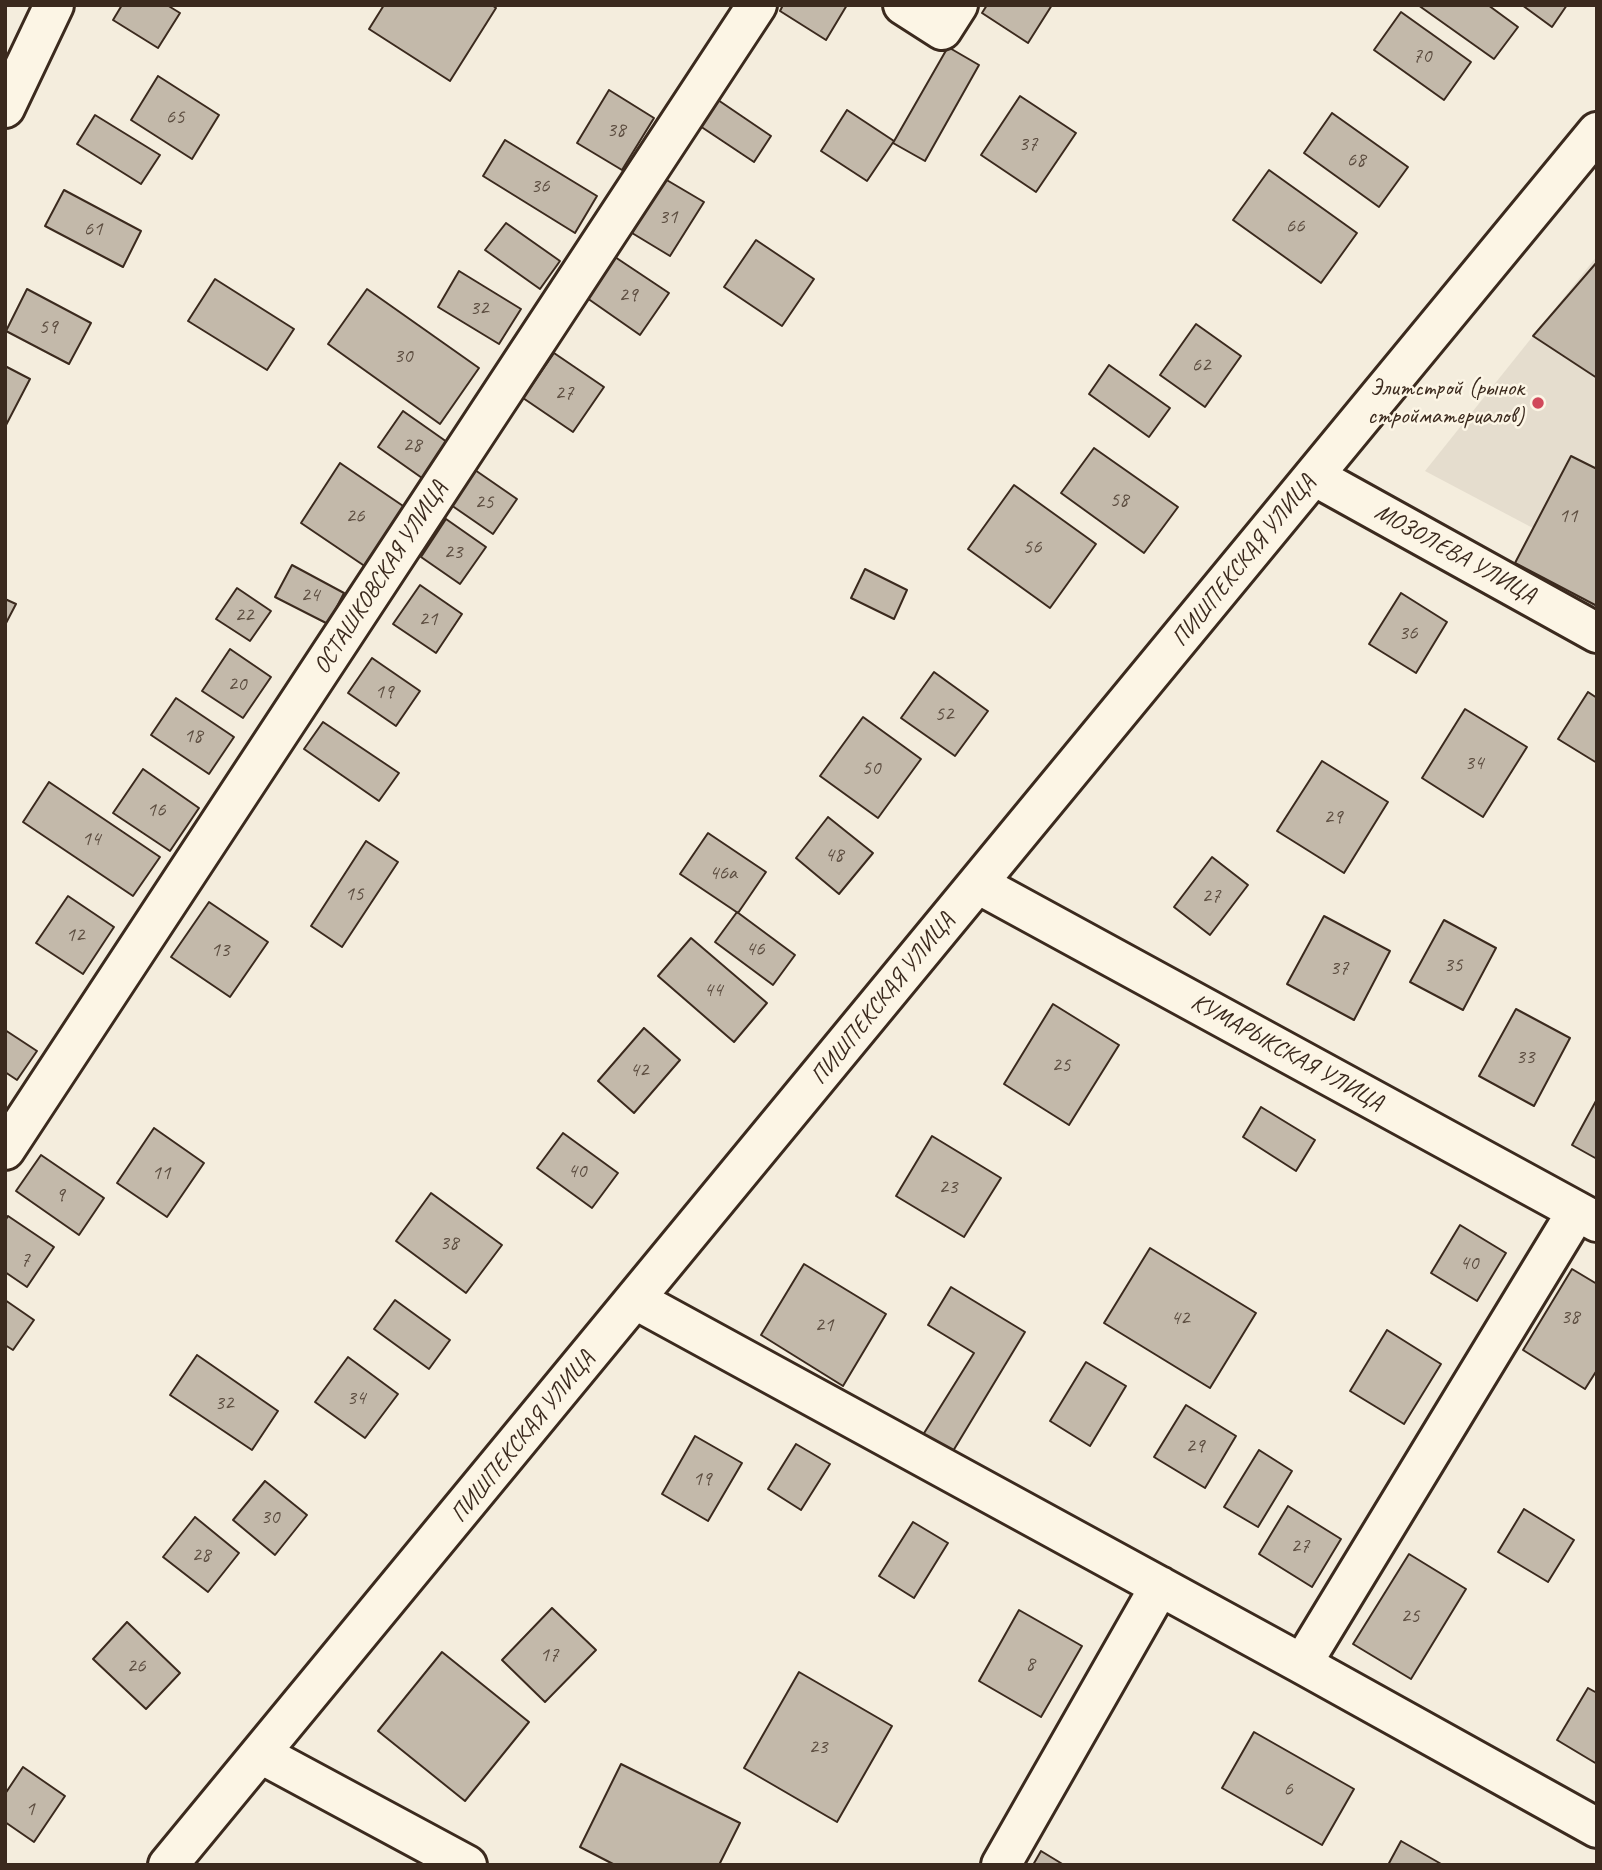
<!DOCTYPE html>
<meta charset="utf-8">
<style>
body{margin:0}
#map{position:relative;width:1602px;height:1870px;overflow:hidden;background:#f4eddd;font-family:Caveat,sans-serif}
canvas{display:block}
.frame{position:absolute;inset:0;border:7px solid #3b2a1e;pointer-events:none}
</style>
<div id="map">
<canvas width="1602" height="1870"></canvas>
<div class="frame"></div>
</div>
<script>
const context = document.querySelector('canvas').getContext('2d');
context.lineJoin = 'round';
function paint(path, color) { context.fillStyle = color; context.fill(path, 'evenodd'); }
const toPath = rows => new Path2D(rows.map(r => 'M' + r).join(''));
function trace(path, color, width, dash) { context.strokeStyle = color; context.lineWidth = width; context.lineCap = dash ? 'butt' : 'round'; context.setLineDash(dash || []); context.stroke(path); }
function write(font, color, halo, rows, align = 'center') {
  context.font = font + ' Caveat,sans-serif'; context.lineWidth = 5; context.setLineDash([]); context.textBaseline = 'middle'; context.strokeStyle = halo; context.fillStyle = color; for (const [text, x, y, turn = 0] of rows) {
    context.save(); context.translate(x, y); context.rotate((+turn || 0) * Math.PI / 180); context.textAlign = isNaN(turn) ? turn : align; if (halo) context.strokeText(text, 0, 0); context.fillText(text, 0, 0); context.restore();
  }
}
paint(toPath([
 [1597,256,1597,562,1425,471]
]), '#e5ddce');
const building = toPath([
 [122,5,167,5,180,13,158,48,113,20,122,5],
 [384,5,492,5,496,8,450,81,369,29,384,5],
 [783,5,847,5,826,40,780,11,783,5],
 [987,5,1052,5,1028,43,982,13,987,5],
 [1418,5,1488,5,1518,27,1494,59,1418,5],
 [1522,5,1567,5,1552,27,1522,5],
 [1401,12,1471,62,1444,100,1374,50,1401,12],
 [948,47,979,65,925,161,893,143,948,47],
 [158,76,219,115,192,159,131,120,158,76],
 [609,90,654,118,622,170,577,143,609,90],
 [1020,96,1076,133,1036,192,981,155,1020,96],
 [718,100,771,136,754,162,700,126,718,100],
 [847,110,894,141,867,181,821,151,847,110],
 [1332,113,1408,167,1379,207,1304,153,1332,113],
 [95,115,160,155,141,184,77,144,95,115],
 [505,140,597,196,575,233,483,176,505,140],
 [1269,170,1357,233,1321,283,1233,220,1269,170],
 [665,179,704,202,670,256,632,233,665,179],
 [64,190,141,231,123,267,45,226,64,190],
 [506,223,560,261,540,289,485,250,506,223],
 [756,240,814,279,782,326,724,287,756,240],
 [615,257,669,293,640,335,587,298,615,257],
 [1597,262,1597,378,1533,336,1597,262],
 [459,271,521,309,499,344,438,307,459,271],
 [215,279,294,329,267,370,188,321,215,279],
 [27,289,91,323,69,364,6,331,27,289],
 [367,289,479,368,440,424,328,344,367,289],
 [1196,324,1241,356,1205,407,1160,375,1196,324],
 [554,353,604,387,573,432,523,398,554,353],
 [1109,365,1170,408,1149,437,1089,394,1109,365],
 [5,366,30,379,5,427,5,366],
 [403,411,447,442,422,478,378,447,403,411],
 [1094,448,1178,507,1144,553,1061,493,1094,448],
 [1571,456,1597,469,1597,606,1515,563,1571,456],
 [340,463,409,510,369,569,301,523,340,463],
 [475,470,517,499,493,534,451,505,475,470],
 [1014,485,1096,544,1050,608,968,549,1014,485],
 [446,519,486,547,460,584,421,557,446,519],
 [292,565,344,593,328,624,275,597,292,565],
 [865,569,907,590,894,619,851,598,865,569],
 [420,585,462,614,436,653,393,624,420,585],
 [237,588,271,611,250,641,216,619,237,588],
 [1401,593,1447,622,1416,673,1369,644,1401,593],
 [5,599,16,604,5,625,5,599],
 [230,649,271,677,243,718,202,691,230,649],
 [372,658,420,691,396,726,348,693,372,658],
 [934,672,988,711,955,756,901,718,934,672],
 [1588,692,1597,698,1597,763,1558,739,1588,692],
 [176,698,234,737,209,774,151,735,176,698],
 [1465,709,1527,747,1483,817,1422,778,1465,709],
 [863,717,921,759,878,818,820,776,863,717],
 [323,722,399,773,379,801,304,749,323,722],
 [1322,761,1388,802,1344,873,1277,831,1322,761],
 [143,769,199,808,170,851,113,813,143,769],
 [49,782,160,857,133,896,23,822,49,782],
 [828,817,873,853,839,894,796,858,828,817],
 [708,833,766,872,738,913,680,874,708,833],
 [366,841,398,862,342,947,311,926,366,841],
 [1212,857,1248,885,1210,935,1174,907,1212,857],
 [68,896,114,927,83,974,36,943,68,896],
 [209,902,268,942,230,997,171,957,209,902],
 [737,912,795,955,773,985,715,942,737,912],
 [1324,916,1390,951,1354,1020,1287,984,1324,916],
 [1444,920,1496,948,1463,1010,1410,982,1444,920],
 [691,938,767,1003,734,1042,658,976,691,938],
 [1053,1004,1119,1045,1069,1125,1004,1084,1053,1004],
 [1516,1009,1570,1038,1534,1106,1479,1076,1516,1009],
 [644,1028,680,1060,634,1113,598,1081,644,1028],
 [5,1030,37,1051,17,1080,5,1072,5,1030],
 [1597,1099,1597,1159,1572,1145,1597,1099],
 [1261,1107,1315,1140,1296,1171,1243,1137,1261,1107],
 [154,1128,204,1163,167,1217,117,1183,154,1128],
 [563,1133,618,1173,592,1208,537,1168,563,1133],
 [932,1136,1001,1178,964,1237,896,1196,932,1136],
 [41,1155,104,1198,79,1235,16,1191,41,1155],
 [431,1193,502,1245,466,1293,396,1241,431,1193],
 [8,1216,54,1247,27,1287,5,1272,5,1221,8,1216],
 [1460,1225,1506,1253,1477,1301,1431,1273,1460,1225],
 [1150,1248,1256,1313,1210,1388,1104,1323,1150,1248],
 [804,1264,886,1314,843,1386,761,1335,804,1264],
 [1572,1269,1597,1284,1597,1370,1585,1389,1523,1350,1572,1269],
 [951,1287,1025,1332,950,1456,921,1438,974,1353,928,1325,951,1287],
 [5,1300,34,1320,13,1350,5,1345,5,1300],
 [395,1300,450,1340,429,1369,374,1329,395,1300],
 [1387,1330,1441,1364,1404,1424,1350,1391,1387,1330],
 [197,1355,278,1411,252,1450,170,1395,197,1355],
 [348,1357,398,1394,365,1438,315,1402,348,1357],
 [1086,1362,1126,1386,1090,1446,1050,1421,1086,1362],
 [1186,1405,1236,1436,1205,1488,1154,1457,1186,1405],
 [695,1436,742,1463,708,1521,662,1494,695,1436],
 [796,1444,830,1464,801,1510,768,1489,796,1444],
 [1259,1450,1292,1471,1258,1527,1224,1507,1259,1450],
 [265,1481,307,1515,275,1555,233,1520,265,1481],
 [1288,1506,1341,1539,1312,1587,1259,1554,1288,1506],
 [1524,1509,1574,1540,1548,1582,1498,1552,1524,1509],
 [195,1517,239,1553,208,1592,163,1557,195,1517],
 [913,1522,948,1543,914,1598,879,1576,913,1522],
 [1409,1554,1466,1589,1411,1679,1353,1644,1409,1554],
 [552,1608,596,1650,545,1702,502,1660,552,1608],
 [1019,1610,1082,1646,1041,1717,979,1681,1019,1610],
 [127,1622,180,1673,146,1709,93,1659,127,1622],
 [442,1652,529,1722,465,1801,378,1731,442,1652],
 [799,1672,892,1726,837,1822,744,1768,799,1672],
 [1588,1688,1597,1693,1597,1764,1557,1740,1588,1688],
 [1254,1732,1354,1789,1322,1845,1222,1788,1254,1732],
 [621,1764,740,1823,719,1865,615,1865,580,1847,621,1764],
 [23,1767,65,1796,34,1842,5,1822,5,1794,23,1767],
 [1401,1841,1443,1865,1388,1865,1401,1841],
 [1041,1851,1064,1865,1033,1865,1041,1851]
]);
paint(building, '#c3b9aa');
trace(building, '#3b2a1e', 2);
const street = toPath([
 [903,5,942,30,958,5],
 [5,108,54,5],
 [1314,476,1597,633],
 [978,884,1597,1222],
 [5,1150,757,5],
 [636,1300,1302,1664,1597,1828],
 [1302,1664,1577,1211],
 [261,1754,467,1865],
 [1001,1865,1160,1586]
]);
const secondary = toPath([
 [168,1865,1597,132]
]);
trace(street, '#3b2a1e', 44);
trace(secondary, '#3b2a1e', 44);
trace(street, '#fcf5e5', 38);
trace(secondary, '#fcf5e5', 38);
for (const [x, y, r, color] of [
 [1538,403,7,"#d1495b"]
]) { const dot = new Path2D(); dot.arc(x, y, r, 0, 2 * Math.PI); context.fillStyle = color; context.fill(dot); trace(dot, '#fcf5e5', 2.5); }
write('21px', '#5d4e41', null, [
 ["70",1422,56],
 ["65",175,117],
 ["38",616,130],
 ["37",1028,144],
 ["68",1356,160],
 ["36",540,186],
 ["31",668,217],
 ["66",1295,226],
 ["61",93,229],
 ["29",628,295],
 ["32",479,308],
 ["59",48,327],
 ["30",403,356],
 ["62",1201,365],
 ["27",564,393],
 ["28",412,445],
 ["58",1119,500],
 ["25",484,502],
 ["26",355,516],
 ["11",1568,516],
 ["56",1032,547],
 ["23",453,552],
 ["24",310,595],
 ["22",244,615],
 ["21",428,619],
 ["36",1408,633],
 ["20",237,684],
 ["19",384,692],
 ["52",944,714],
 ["18",193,736],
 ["34",1474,763],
 ["50",871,768],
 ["16",156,810],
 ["29",1333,817],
 ["14",91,839],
 ["48",834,855],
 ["46a",723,873],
 ["15",354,894],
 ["27",1211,896],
 ["12",75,935],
 ["46",755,949],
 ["13",220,950],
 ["35",1453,965],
 ["37",1339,968],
 ["44",713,990],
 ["33",1525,1057],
 ["25",1061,1065],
 ["42",639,1070],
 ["40",577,1171],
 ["11",161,1173],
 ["23",948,1187],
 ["9",60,1195],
 ["38",449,1243],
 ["7",25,1260],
 ["40",1469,1263],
 ["38",1570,1317],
 ["42",1180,1318],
 ["21",824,1325],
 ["34",356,1398],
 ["32",224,1403],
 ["29",1195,1446],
 ["19",702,1479],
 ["30",270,1517],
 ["27",1300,1546],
 ["28",201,1555],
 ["25",1410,1616],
 ["17",549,1655],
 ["8",1030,1664],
 ["26",136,1666],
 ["23",818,1747],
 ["6",1288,1789],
 ["1",30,1809]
]);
write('24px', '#3b2a1e', '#fcf5e5', [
 ["Элитстрой (рынок",1524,389],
 ["стройматериалов)",1524,417]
], 'right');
write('24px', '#3b2a1e', '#fcf5e5', [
 ["МОЗОЛЕВА УЛИЦА",1455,554,29],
 ["ПИШПЕКСКАЯ УЛИЦА",1244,561,-51],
 ["ОСТАШКОВСКАЯ УЛИЦА",381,578,-57],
 ["ПИШПЕКСКАЯ УЛИЦА",883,999,-51],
 ["КУМАРЫКСКАЯ УЛИЦА",1287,1053,29],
 ["ПИШПЕКСКАЯ УЛИЦА",523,1437,-51]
]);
</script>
